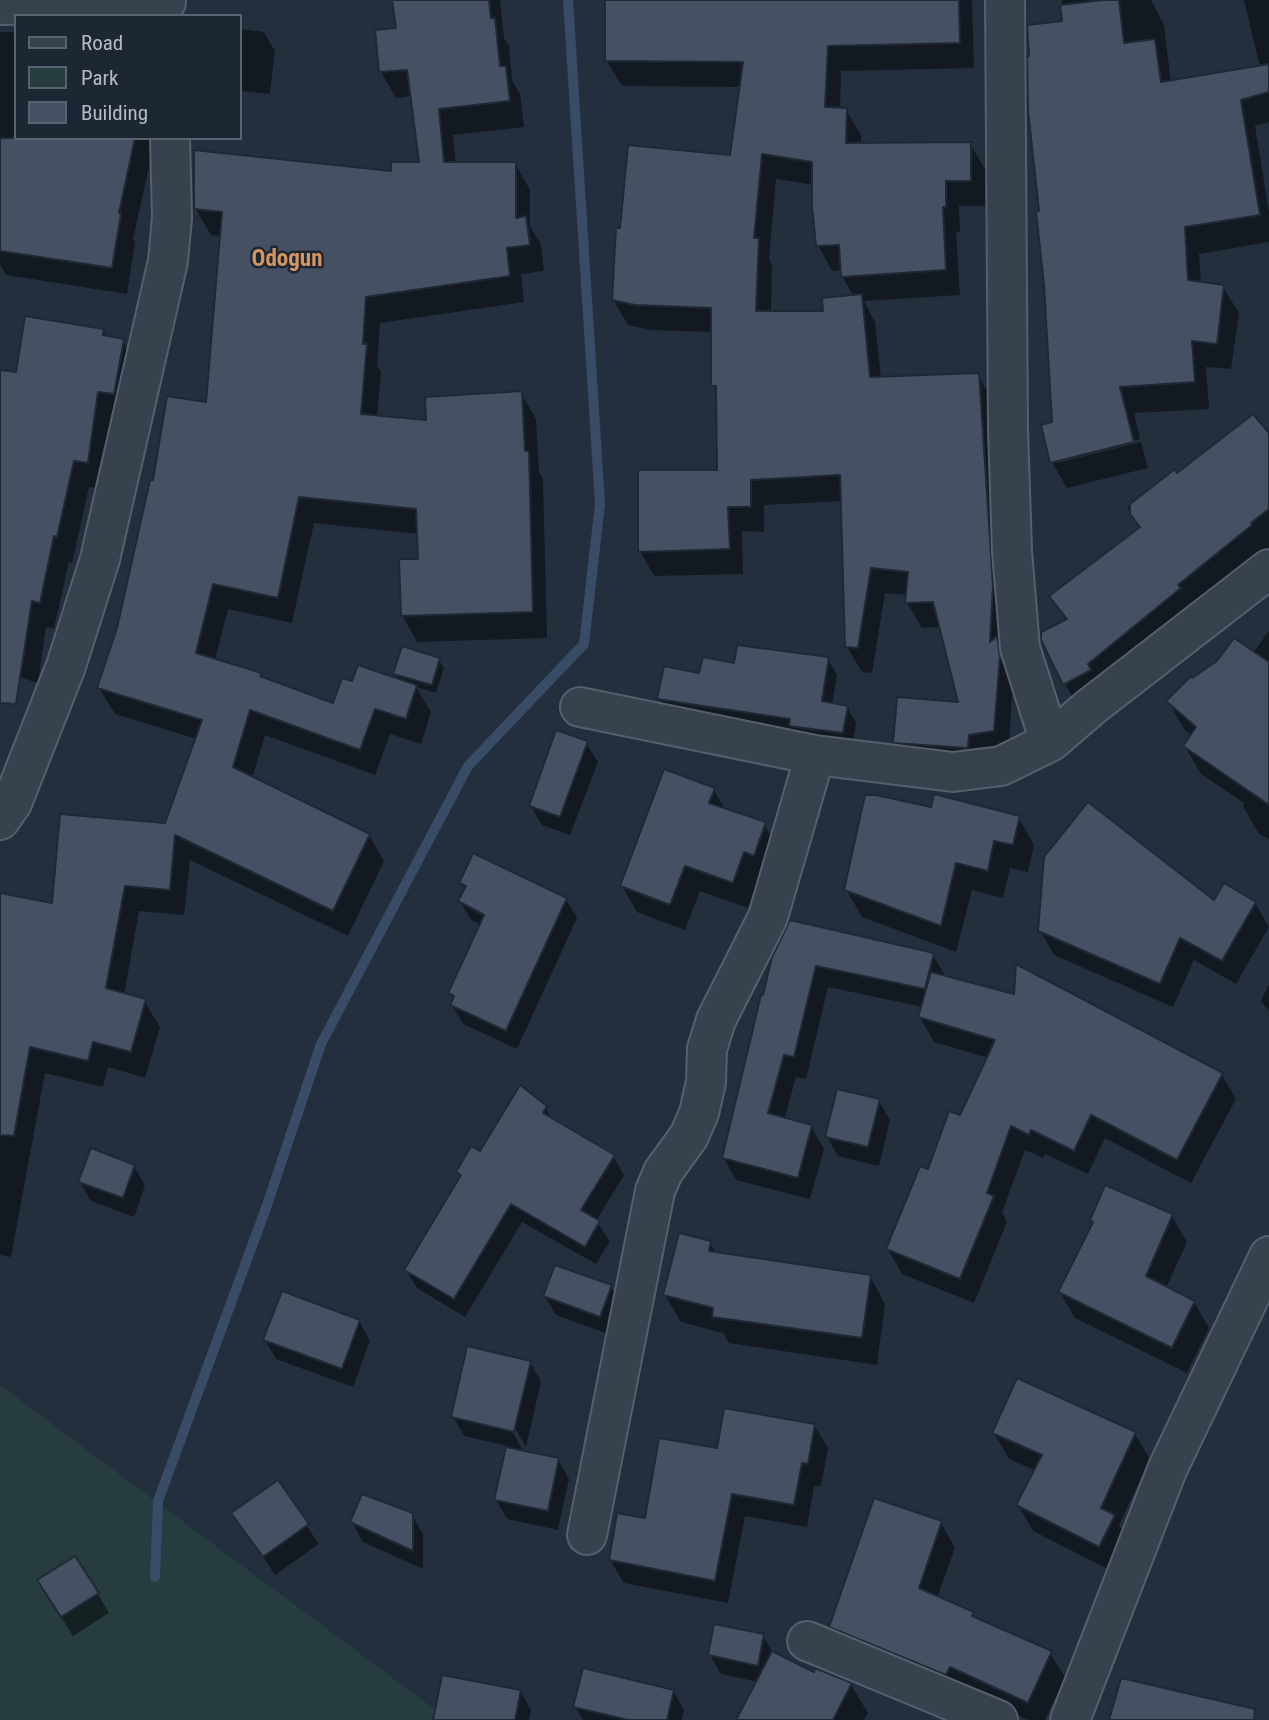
<!DOCTYPE html>
<style>
body{margin:0}
#map{position:relative;width:1269px;height:1720px;overflow:hidden;background:#242f3e;font-family:"Roboto Condensed",sans-serif}
canvas{display:block}
.legend{position:absolute;left:14px;top:14px;width:228px;height:126px;box-sizing:border-box;background:#1d2633;border:2px solid #59626f;margin:0;padding:9px 12px;list-style:none;font-size:21px;color:#b4bcc9}
.legend li{display:flex;align-items:center;gap:14px;height:35px}
.legend b{width:35px;border:2px solid #59626f}
</style>
<div id="map">
<canvas width="1269" height="1720"></canvas>
<ul class="legend">
<li><b style="height:9px;background:#38414e"></b>Road</li>
<li><b style="height:19px;background:#263c3f"></b>Park</li>
<li><b style="height:19px;background:#455162"></b>Building</li>
</ul>
</div>
<script>
const context = document.querySelector('canvas').getContext('2d');
context.lineJoin = 'round';
function paint(path, color) { context.fillStyle = color; context.fill(path, 'evenodd'); }
const toPath = rows => new Path2D(rows.map(r => 'M' + r).join(''));
function trace(path, color, width, dash) { context.strokeStyle = color; context.lineWidth = width; context.lineCap = dash ? 'butt' : 'round'; context.setLineDash(dash || []); context.stroke(path); }
function write(font, color, halo, rows, align = 'center') {
  context.font = font + ' "Roboto Condensed",sans-serif'; context.lineWidth = 5; context.setLineDash([]); context.textBaseline = 'middle'; context.strokeStyle = halo; context.fillStyle = color; for (const [text, x, y, turn = 0] of rows) {
    context.save(); context.translate(x, y); context.rotate((+turn || 0) * Math.PI / 180); context.textAlign = isNaN(turn) ? turn : align; if (halo) context.strokeText(text, 0, 0); context.fillText(text, 0, 0); context.restore();
  }
}
paint(toPath([
 [0,1385,449,1720,0,1720]
]), '#263c3f');
paint(toPath([
 [394,0,500,0,504,38,509,46,512,80,520,94,524,127,453,135,456,163,515,163,530,190,530,226,541,244,544,271,521,274,524,302,380,323,377,365,381,372,377,417,428,422,521,393,536,419,539,472,543,479,547,638,417,642,402,615,420,560,419,534,314,523,292,623,228,609,215,660,260,674,264,679,334,705,353,683,399,681,395,673,438,659,444,668,436,693,416,687,431,712,421,744,390,734,375,775,265,735,252,779,369,835,384,861,348,936,190,860,184,915,139,911,124,995,144,1001,160,1027,145,1078,108,1067,103,1087,45,1073,11,1257,0,1255,0,895,54,905,166,825,197,739,115,714,99,688,118,628,155,483,208,404,222,236,211,235,195,208,393,173,421,163,412,96,396,98,381,72,377,31,397,29],
 [607,0,972,0,974,68,841,71,840,109,846,110,861,135,861,144,970,144,985,169,985,206,959,206,960,232,956,232,960,295,864,301,875,322,881,379,978,375,993,401,1013,683,1008,757,910,768,895,742,960,704,941,627,922,628,907,603,908,595,885,593,872,673,862,672,847,647,843,501,764,505,764,532,742,531,743,574,654,576,640,551,719,472,718,393,713,385,712,332,651,330,628,325,613,300,731,156,742,87,622,86,607,61],
 [776,179,814,185,818,245,832,271,842,270,842,276,854,297,825,313,771,313,772,265,769,258],
 [1062,0,1151,0,1164,25,1171,82,1260,67,1244,0,1269,0,1269,122,1255,126,1269,212,1269,242,1199,254,1201,284,1223,287,1239,313,1231,369,1206,367,1209,409,1134,413,1140,439,1057,459,1057,463,1141,442,1148,468,1067,488,1052,462,1054,424,1040,213,1064,23],
 [240,29,264,32,275,51,270,94,240,91],
 [0,32,13,32,16,37,16,138,161,138,152,153,133,239,135,242,127,294,6,275,0,264],
 [103,330,108,338,123,341,138,367,102,489,89,487,72,563,69,562,54,628,46,627,38,683,0,671,0,372,17,374],
 [1269,436,1269,548,1191,610,1079,708,1065,684,1066,621,1052,597,1140,530,1127,508,1174,471,1177,475],
 [1268,632,1269,633,1269,839,1259,834,1243,806,1244,803,1201,774,1185,746,1192,736,1184,729,1168,701,1253,653],
 [828,659,837,675,832,705,847,707,856,723,852,748,669,715,659,699,701,675,736,665],
 [586,743,598,762,570,835,542,825,531,806],
 [713,789,726,811,764,824,779,850,768,881,759,877,748,908,700,891,685,930,637,912,622,886],
 [866,795,932,809,1018,817,1034,845,1028,872,1010,868,1003,898,972,890,956,952,862,917,846,889],
 [461,883,566,899,577,918,517,1049,463,1024,452,1005,454,1000,450,993,481,925,471,920,460,901,465,891],
 [1215,903,1255,903,1269,927,1236,984,1194,960,1173,1007,1054,955,1040,930],
 [933,955,946,977,1222,1075,1236,1099,1191,1183,1105,1138,1088,1174,1045,1154,1043,1158,1025,1150,1002,1212,1007,1222,974,1303,902,1274,888,1249,961,1117,989,1058,934,1042,920,1017,923,1007,828,987,806,1079,796,1077,784,1120,811,1126,824,1149,810,1199,736,1180,723,1157,774,958],
 [1269,984,1269,1011,1261,1001],
 [879,1101,890,1120,879,1166,838,1156,827,1137],
 [545,1107,553,1121,613,1156,624,1175,596,1221,610,1241,596,1264,522,1222,465,1317,417,1288,406,1270,461,1178,458,1172],
 [134,1166,145,1186,134,1217,91,1201,80,1182],
 [1172,1216,1187,1242,1166,1288,1194,1302,1209,1328,1187,1373,1075,1318,1060,1292,1094,1224,1092,1220],
 [710,1243,716,1254,870,1276,885,1304,877,1365,729,1343,723,1333,681,1322,665,1295],
 [611,1287,622,1306,611,1335,556,1315,545,1296],
 [359,1321,370,1341,353,1387,276,1359,265,1340],
 [530,1362,541,1382,526,1447,512,1423,509,1425,524,1453,558,1459,569,1479,558,1530,507,1519,496,1500,508,1446,464,1436,453,1416],
 [814,1425,828,1448,821,1486,814,1486,807,1527,745,1516,728,1603,624,1583,610,1560,646,1520],
 [994,1433,1134,1433,1150,1459,1119,1525,1129,1543,1114,1572,1033,1531,1018,1505,1036,1471,1009,1459],
 [277,1483,319,1544,275,1575,234,1513],
 [411,1514,423,1534,423,1569,363,1542,352,1522],
 [941,1523,955,1548,937,1598,973,1614,976,1619,1050,1653,1065,1677,1045,1720,1028,1720,964,1691,846,1651,831,1626],
 [98,1594,109,1613,73,1636,50,1599],
 [763,1636,774,1654,815,1674,851,1685,868,1713,864,1720,738,1720,758,1682,721,1674,710,1655],
 [520,1691,531,1710,529,1720,435,1720],
 [673,1691,684,1710,682,1720,583,1720,575,1707]
]), '#0007');
trace(toPath([
 [155,1577,158,1501,266,1208,321,1044,468,766,584,644,600,504,568,0]
]), '#394c67', 10);
const building = toPath([
 [392,0,489,0,491,18,495,18,500,66,506,66,510,101,439,109,444,162,516,162,516,218,526,216,530,245,507,248,510,276,366,297,363,344,367,344,361,414,426,420,425,397,522,391,525,451,529,451,533,612,401,616,399,559,418,559,416,509,299,497,278,598,213,584,196,653,262,673,260,676,333,703,342,678,352,681,358,665,417,685,406,719,375,709,360,750,250,710,233,767,370,834,333,911,175,835,170,890,125,886,106,988,146,999,131,1052,93,1042,88,1061,30,1047,14,1136,0,1135,0,893,52,903,60,814,165,823,202,720,97,688,117,628,150,480,153,480,167,396,206,402,222,212,194,209,194,150,391,171,391,162,419,162,407,70,379,72,375,30,396,28,392,0],
 [605,0,959,0,960,43,828,46,825,107,847,108,846,143,971,142,971,181,946,181,946,207,943,207,946,270,841,277,839,245,816,246,812,207,812,162,762,154,754,238,759,238,756,311,823,311,822,298,862,294,870,377,979,373,993,585,990,642,997,636,1000,656,994,731,969,735,968,748,893,743,897,697,958,702,933,602,905,603,908,572,871,568,858,648,845,647,840,475,751,480,751,507,728,507,730,549,638,552,638,470,717,470,716,386,711,386,711,308,635,305,612,300,616,228,620,228,628,145,730,155,743,62,605,61,605,0],
 [1103,0,1119,0,1124,43,1155,39,1161,82,1269,64,1269,92,1241,100,1260,215,1185,227,1188,280,1224,285,1217,344,1192,341,1195,382,1120,387,1134,442,1050,463,1041,425,1052,422,1044,285,1036,211,1039,211,1028,110,1027,56,1029,56,1027,25,1062,21,1060,5,1103,0],
 [0,138,135,138,119,213,121,214,112,268,0,251,0,138],
 [25,316,104,329,103,335,124,339,114,394,98,392,88,463,74,461,57,537,54,536,40,603,32,601,16,704,0,703,0,370,16,372,25,316],
 [1253,414,1269,433,1269,509,1251,523,1252,525,1178,585,1181,588,1088,664,1091,670,1063,685,1041,640,1041,632,1067,619,1049,596,1140,527,1130,514,1130,504,1175,469,1177,473,1253,414],
 [1234,638,1269,662,1269,805,1183,746,1196,727,1166,701,1191,676,1192,678,1217,661,1234,638],
 [737,645,829,657,822,701,848,706,843,733,789,726,790,719,657,699,664,666,699,673,703,657,734,663,737,645],
 [402,646,440,658,432,685,393,674,402,646],
 [556,730,588,741,560,817,529,806,556,730],
 [664,769,715,788,709,803,766,822,754,856,744,852,733,883,685,866,670,905,620,886,664,769],
 [934,794,1020,816,1013,845,994,841,988,871,956,863,941,926,844,890,865,795,876,795,931,807,934,794],
 [1088,802,1214,900,1224,883,1256,902,1222,961,1180,938,1160,984,1038,931,1044,857,1088,802],
 [473,853,567,898,506,1031,450,1005,454,996,448,993,484,915,458,901,466,886,459,883,473,853],
 [790,920,934,953,925,989,816,966,794,1057,784,1055,768,1113,812,1125,798,1178,722,1158,761,995,763,995,772,957,790,920],
 [1016,964,1223,1073,1177,1160,1091,1115,1074,1151,1031,1130,1029,1135,1011,1126,987,1193,994,1196,960,1279,886,1249,920,1166,928,1169,949,1111,960,1115,995,1040,918,1017,931,972,1014,994,1016,964],
 [520,1085,547,1106,543,1113,615,1155,581,1210,600,1221,585,1247,511,1204,454,1299,404,1270,461,1175,456,1172,471,1146,480,1151,520,1085],
 [837,1089,880,1099,868,1147,825,1137,837,1089],
 [91,1148,135,1165,123,1198,78,1182,91,1148],
 [1105,1185,1173,1214,1146,1276,1195,1301,1172,1348,1058,1292,1093,1222,1090,1220,1105,1185],
 [679,1233,711,1241,709,1251,871,1275,862,1338,712,1317,713,1308,663,1295,679,1233],
 [555,1265,612,1285,600,1317,543,1296,555,1265],
 [282,1291,360,1320,342,1369,263,1340,282,1291],
 [467,1346,531,1361,514,1432,451,1417,467,1346],
 [1017,1378,1136,1432,1101,1508,1115,1515,1099,1547,1016,1505,1042,1455,992,1433,1017,1378],
 [724,1408,815,1424,808,1464,802,1463,794,1505,732,1494,715,1581,609,1560,617,1513,645,1518,659,1438,717,1448,724,1408],
 [506,1447,559,1458,548,1511,494,1500,506,1447],
 [278,1480,309,1524,263,1557,231,1513,278,1480],
 [362,1494,413,1513,413,1551,350,1522,362,1494],
 [874,1498,942,1521,919,1588,974,1612,972,1616,1052,1651,1028,1703,950,1667,946,1675,829,1627,874,1498],
 [75,1556,99,1593,61,1617,37,1580,75,1556],
 [714,1624,764,1634,758,1666,708,1655,714,1624],
 [772,1651,814,1672,815,1668,852,1683,833,1720,736,1720,772,1651],
 [583,1668,674,1690,667,1720,628,1720,573,1707,583,1668],
 [442,1675,521,1690,515,1720,433,1720,442,1675],
 [1121,1678,1255,1709,1254,1720,1109,1720,1121,1678]
]);
paint(building, '#455162');
trace(building, '#1f2835', 2);
const minor = toPath([
 [1005,0,1008,430,1012,551,1020,648,1050,742],
 [0,5,166,2],
 [580,707,815,755,953,772,1001,766,1050,742,1092,706,1269,569],
 [0,820,12,803,66,666,100,559,168,261,172,218,170,138],
 [587,1535,655,1191,663,1172,689,1136,699,1113,706,1082,707,1049,716,1020,768,917,815,755],
 [807,1641,998,1720],
 [1070,1720,1167,1470,1269,1256]
]);
trace(minor, '#565f6c', 42);
trace(minor, '#38414e', 38);
write('bold 23px', '#d59563', '#1d2633', [
 ["Odogun",287,260]
]);
</script>
